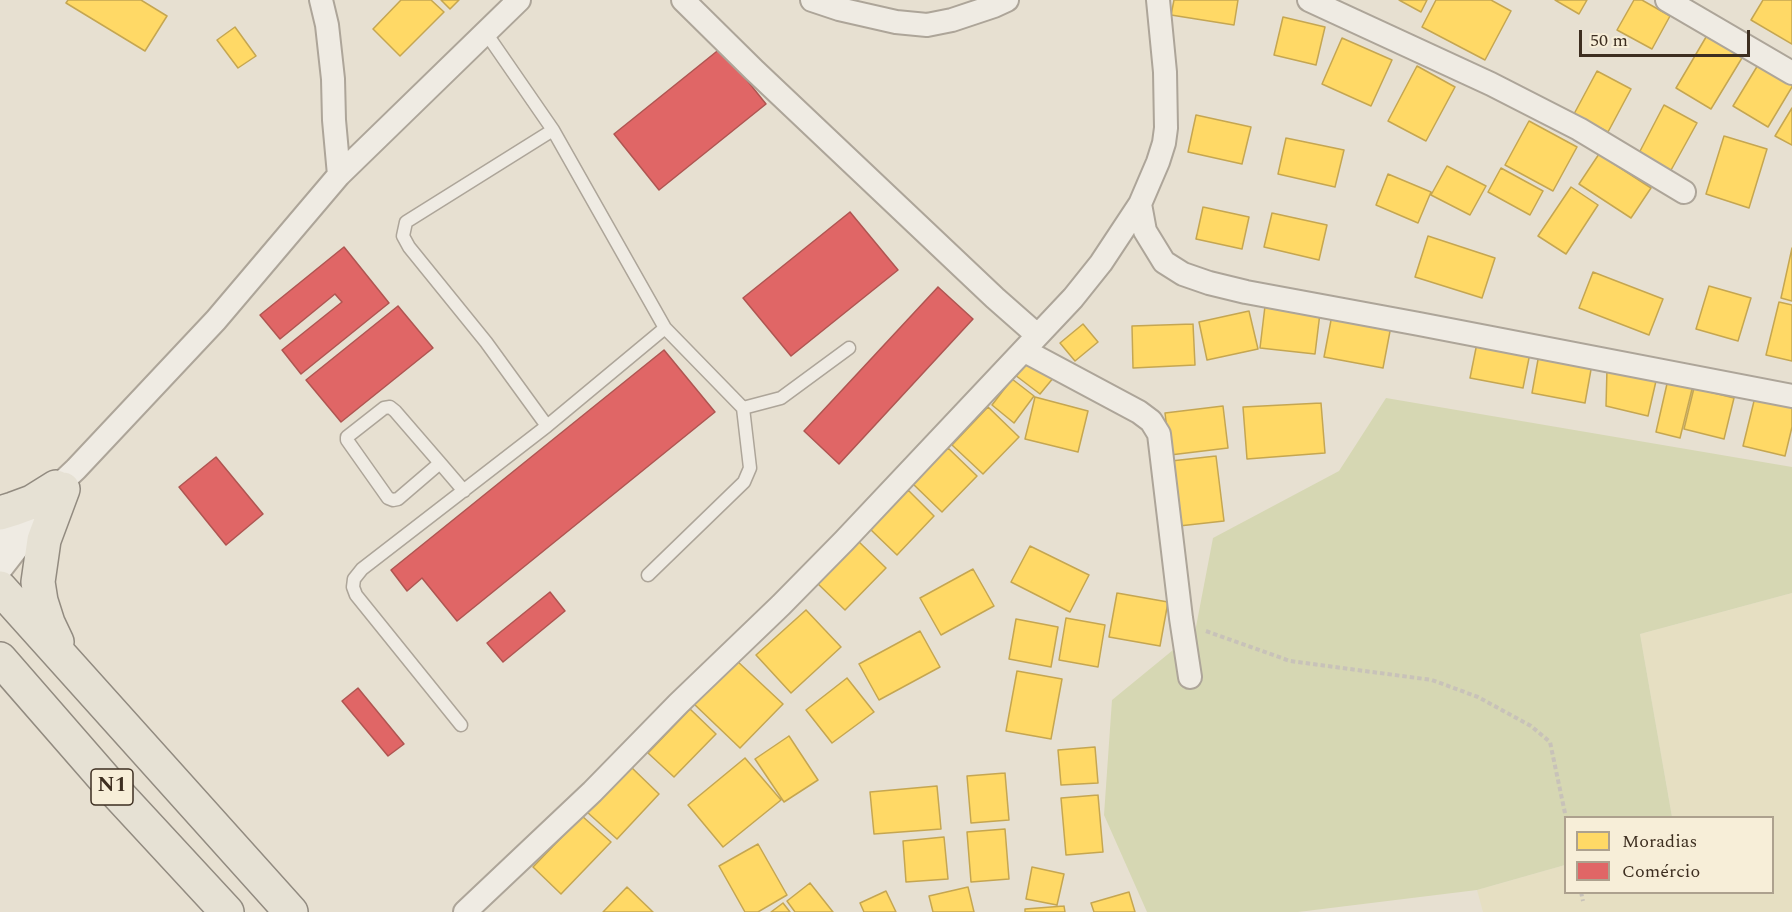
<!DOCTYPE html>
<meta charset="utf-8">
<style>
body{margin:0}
#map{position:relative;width:1792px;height:912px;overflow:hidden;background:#e7e0d1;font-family:Spectral,serif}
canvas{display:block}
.legend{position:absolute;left:1564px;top:816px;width:210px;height:78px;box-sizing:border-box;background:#f7eed8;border:2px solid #ada18e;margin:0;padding:8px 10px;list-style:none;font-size:18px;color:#3d2e20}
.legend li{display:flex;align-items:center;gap:12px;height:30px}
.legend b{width:30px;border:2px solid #ada18e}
.scale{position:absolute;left:1579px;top:30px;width:171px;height:27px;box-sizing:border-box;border:3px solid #3d2e20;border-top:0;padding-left:8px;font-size:18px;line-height:21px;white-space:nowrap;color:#3d2e20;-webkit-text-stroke:4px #f7eed8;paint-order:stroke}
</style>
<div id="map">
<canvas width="1792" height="912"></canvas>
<ul class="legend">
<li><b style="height:16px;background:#ffd966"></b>Moradias</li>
<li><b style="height:16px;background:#e06666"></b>Comércio</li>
</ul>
<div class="scale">50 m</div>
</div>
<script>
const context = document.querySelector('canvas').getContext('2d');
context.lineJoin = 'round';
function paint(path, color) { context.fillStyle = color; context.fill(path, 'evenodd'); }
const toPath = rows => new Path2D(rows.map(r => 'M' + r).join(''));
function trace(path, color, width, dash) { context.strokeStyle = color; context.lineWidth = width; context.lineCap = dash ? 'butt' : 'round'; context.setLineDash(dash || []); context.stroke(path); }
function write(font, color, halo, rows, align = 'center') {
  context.font = font + ' Spectral,serif'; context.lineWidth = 6; context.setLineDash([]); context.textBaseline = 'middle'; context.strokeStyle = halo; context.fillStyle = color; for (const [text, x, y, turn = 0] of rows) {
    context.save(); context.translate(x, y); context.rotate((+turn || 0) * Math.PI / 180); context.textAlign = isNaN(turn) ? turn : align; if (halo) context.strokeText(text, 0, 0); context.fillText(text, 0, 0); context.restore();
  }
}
paint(toPath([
 [1792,593,1792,912,1483,912,1477,890,1565,865,1566,892,1772,892,1772,818,1672,817,1640,634]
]), '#e6dfc2');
paint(toPath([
 [1386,398,1792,467,1792,593,1640,634,1672,817,1566,818,1565,865,1477,890,1298,912,1147,912,1104,815,1112,700,1195,632,1213,538,1339,471]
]), '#d6d7b3');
const homes = toPath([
 [68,0,141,0,167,16,145,51,66,3,68,0],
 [401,0,431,0,444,12,400,56,373,29,401,0],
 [441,0,459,0,450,9,441,0],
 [1174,0,1238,0,1234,25,1171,15,1174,0],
 [1399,0,1427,0,1421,12,1399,0],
 [1436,0,1491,0,1511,11,1485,60,1422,27,1436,0],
 [1555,0,1587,0,1579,14,1555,0],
 [1634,0,1642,0,1670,16,1652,49,1617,30,1634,0],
 [1763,0,1792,0,1792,44,1751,20,1763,0],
 [1283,17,1325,27,1316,65,1274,55,1283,17],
 [235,27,256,56,238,68,217,40,235,27],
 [1709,32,1745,53,1711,109,1676,88,1709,32],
 [1342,38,1392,60,1371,106,1322,84,1342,38],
 [1761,60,1792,79,1792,87,1768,127,1733,106,1761,60],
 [1417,66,1455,87,1426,141,1388,121,1417,66],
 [1597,71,1631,89,1608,132,1574,114,1597,71],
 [1664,105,1697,123,1670,172,1638,155,1664,105],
 [1792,108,1792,145,1775,136,1792,108],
 [1196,115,1251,127,1242,164,1188,152,1196,115],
 [1529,121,1577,147,1553,191,1505,165,1529,121],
 [1724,136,1767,149,1749,208,1706,194,1724,136],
 [1286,138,1344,150,1335,187,1278,174,1286,138],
 [1599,154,1651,188,1631,218,1579,184,1599,154],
 [1447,166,1486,186,1470,215,1431,195,1447,166],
 [1501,168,1543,191,1530,215,1488,192,1501,168],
 [1388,174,1431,192,1418,223,1376,205,1388,174],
 [1571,187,1598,205,1566,254,1538,236,1571,187],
 [1203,207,1249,217,1242,249,1196,239,1203,207],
 [1272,213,1327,225,1319,260,1264,247,1272,213],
 [1428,236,1495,258,1482,298,1415,277,1428,236],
 [1792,248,1792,301,1781,298,1792,248],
 [1593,272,1663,299,1649,335,1579,308,1593,272],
 [1709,286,1751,298,1738,341,1696,329,1709,286],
 [1779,302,1792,305,1792,361,1766,355,1779,302],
 [1265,306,1320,313,1315,354,1260,348,1265,306],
 [1249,311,1258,349,1207,360,1199,322,1249,311],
 [1332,315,1391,326,1383,368,1324,357,1332,315],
 [1083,324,1098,342,1075,361,1060,343,1083,324],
 [1193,324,1195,365,1133,368,1132,326,1193,324],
 [1477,343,1530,353,1523,388,1470,378,1477,343],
 [1539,354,1592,364,1585,403,1532,393,1539,354],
 [1029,358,1054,377,1040,394,1015,375,1029,358],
 [1607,369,1656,381,1648,416,1606,406,1607,369],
 [1669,375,1694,381,1680,438,1656,432,1669,375],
 [1012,379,1034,396,1014,423,992,405,1012,379],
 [1694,388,1734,398,1724,439,1684,429,1694,388],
 [1035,397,1088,411,1078,452,1025,439,1035,397],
 [1755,397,1792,406,1792,427,1785,456,1743,446,1755,397],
 [1321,403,1325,453,1247,459,1243,407,1321,403],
 [1223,406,1228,448,1170,455,1165,413,1223,406],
 [988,407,1019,437,983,474,952,445,988,407],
 [948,448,977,476,942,512,913,484,948,448],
 [1216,456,1224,521,1179,526,1171,461,1216,456],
 [908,490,934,516,897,555,870,529,908,490],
 [857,540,886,568,845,610,816,582,857,540],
 [1030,546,1089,575,1070,612,1011,582,1030,546],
 [973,569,994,606,941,635,920,598,973,569],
 [1117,593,1168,602,1160,646,1109,637,1117,593],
 [806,610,841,647,791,693,756,655,806,610],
 [1066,618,1105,625,1098,667,1059,660,1066,618],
 [1016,619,1058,627,1051,667,1009,659,1016,619],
 [920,631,940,667,879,700,859,664,920,631],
 [736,660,783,704,740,748,694,704,736,660],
 [1017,671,1062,679,1051,739,1006,731,1017,671],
 [847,678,874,712,832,743,806,710,847,678],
 [690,709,716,734,674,777,648,753,690,709],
 [789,736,818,780,784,802,755,759,789,736],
 [1095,747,1098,783,1061,785,1058,750,1095,747],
 [745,758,781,800,723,847,688,805,745,758],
 [631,767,659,794,617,839,587,812,631,767],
 [1005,773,1009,820,971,823,967,776,1005,773],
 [937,786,941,829,874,834,870,792,937,786],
 [1098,795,1103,852,1066,855,1061,798,1098,795],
 [582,816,611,842,561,894,533,867,582,816],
 [1005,829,1009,879,971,882,967,832,1005,829],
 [944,837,948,879,906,882,903,841,944,837],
 [758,844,787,895,758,912,745,912,719,866,758,844],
 [1032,867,1064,874,1057,905,1026,899,1032,867],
 [810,883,833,912,795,912,787,901,810,883],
 [627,887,653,912,603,912,627,887],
 [968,887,974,912,933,912,929,896,968,887],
 [886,891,896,912,864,912,860,903,886,891],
 [1129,892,1135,912,1094,912,1091,903,1129,892],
 [783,903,790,912,771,912,783,903],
 [1064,906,1065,912,1025,912,1025,909,1064,906]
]);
paint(homes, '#ffd966');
trace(homes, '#c5a651', 1.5);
const shops = toPath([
 [721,48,766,104,659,190,614,134,721,48],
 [850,212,898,270,791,356,743,298,850,212],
 [344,247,389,303,301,374,282,350,342,302,335,294,280,339,260,315,344,247],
 [938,287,973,319,839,464,804,431,938,287],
 [398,306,433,348,341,422,306,380,398,306],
 [664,350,715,412,457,621,422,578,407,591,391,570,664,350],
 [216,457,263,514,226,545,179,487,216,457],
 [550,592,565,611,503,662,487,643,550,592],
 [358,688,404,744,388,756,342,701,358,688]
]);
paint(shops, '#e06666');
trace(shops, '#af5551', 1.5);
const lane = toPath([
 [743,408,781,398,849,348],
 [547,426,486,342,409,247,403,236,406,222,553,130],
 [440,463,398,499,393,500,388,498,347,440,347,437,384,408,390,407,395,411,440,463,464,491],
 [648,575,744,482,750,468,743,408,665,328],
 [461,725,356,595,353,587,354,579,362,569,547,426,665,328,553,130,486,33]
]);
const street = toPath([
 [321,0,327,25,333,79,334,120,339,175],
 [683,0,754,70,995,298,1037,335],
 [812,0,839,9,896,22,927,25,952,20,994,6,1007,0],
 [1309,0,1491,84,1579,129,1684,192],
 [1667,0,1792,73],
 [1140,204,1145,231,1164,262,1183,274,1209,283,1246,292,1419,324,1792,396],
 [1025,351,1139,412,1151,421,1159,434,1181,618,1190,677],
 [0,541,76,469,216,320,339,175,519,0],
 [0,570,42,516],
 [465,912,592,792,679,703,781,605,844,541,1073,298,1101,263,1140,204,1158,162,1164,143,1166,128,1165,72,1158,0]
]);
const primary = toPath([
 [0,513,13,509,32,502,56,487],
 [0,588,291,912],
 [57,642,48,623,41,601,38,582,44,540,63,489],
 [0,659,115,791,227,912]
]);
trace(lane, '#ada599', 15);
trace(street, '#ada599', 26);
trace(primary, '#928b80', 36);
trace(toPath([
 [1206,631,1290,661,1432,680,1478,697,1531,726,1550,742,1566,818],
 [1581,892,1583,901]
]), '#c8c2b9', 4, [4.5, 3]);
trace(lane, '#efebe3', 12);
trace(street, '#efebe3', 22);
trace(primary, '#e6e1d4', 33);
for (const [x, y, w] of [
 [112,787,42]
]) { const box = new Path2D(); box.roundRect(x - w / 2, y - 18, w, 36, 4.5); context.fillStyle = '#f7eed8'; context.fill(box); trace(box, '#3d2e20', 1.5); }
write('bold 21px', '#3d2e20', null, [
 ["N1",112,787]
]);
</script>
